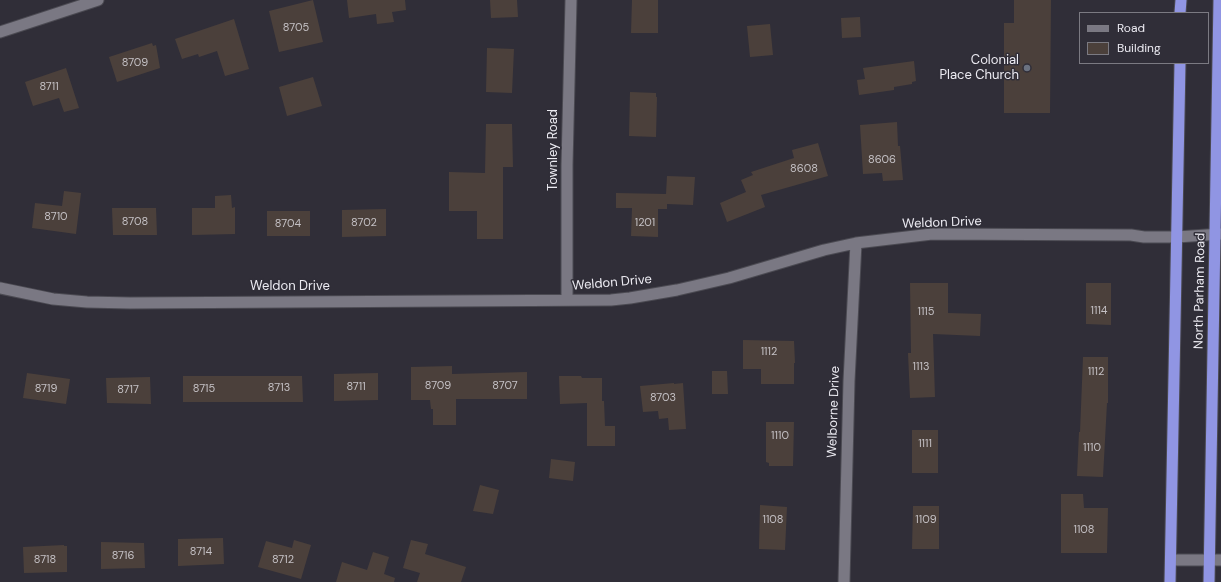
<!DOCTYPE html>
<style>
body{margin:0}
#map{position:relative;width:1221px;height:582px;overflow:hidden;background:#302e38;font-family:"DM Sans",sans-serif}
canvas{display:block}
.legend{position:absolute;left:1079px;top:12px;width:130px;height:52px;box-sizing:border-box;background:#302e38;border:1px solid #7b7a82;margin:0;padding:5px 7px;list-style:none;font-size:12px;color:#ecebf2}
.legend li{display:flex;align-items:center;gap:8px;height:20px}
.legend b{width:20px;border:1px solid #7b7a82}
</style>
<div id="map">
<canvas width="1221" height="582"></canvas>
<ul class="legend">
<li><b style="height:5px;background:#7a7883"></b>Road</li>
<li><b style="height:11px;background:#4b403b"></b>Building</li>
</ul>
</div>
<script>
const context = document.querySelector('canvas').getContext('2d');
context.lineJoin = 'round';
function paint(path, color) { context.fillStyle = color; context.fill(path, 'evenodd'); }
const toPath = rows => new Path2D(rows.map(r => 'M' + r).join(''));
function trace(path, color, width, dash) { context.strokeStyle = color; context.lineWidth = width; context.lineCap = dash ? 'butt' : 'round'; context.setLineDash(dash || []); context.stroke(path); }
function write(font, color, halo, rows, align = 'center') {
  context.font = font + ' "DM Sans",sans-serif'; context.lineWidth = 3; context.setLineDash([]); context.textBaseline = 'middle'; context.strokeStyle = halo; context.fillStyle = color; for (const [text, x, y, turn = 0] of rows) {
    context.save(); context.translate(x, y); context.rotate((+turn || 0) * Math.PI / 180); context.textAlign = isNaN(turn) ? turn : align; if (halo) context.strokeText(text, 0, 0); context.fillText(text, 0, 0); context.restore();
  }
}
paint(toPath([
 [313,0,323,42,279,52,269,11],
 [347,0,405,0,406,10,392,12,394,22,377,24,376,14,349,18],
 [490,0,517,0,518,17,491,18],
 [632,0,658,0,658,33,631,33],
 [1014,0,1051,0,1050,113,1004,113,1004,23,1014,23],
 [860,17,861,37,842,38,841,18],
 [234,19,249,69,225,76,217,51,199,57,198,54,182,59,175,39],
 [770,24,773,55,750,57,747,26],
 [152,43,153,46,156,45,160,68,117,82,109,57],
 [487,48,514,49,512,93,486,92],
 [914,61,916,81,912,82,912,84,894,87,894,90,859,95,857,80,865,79,863,68],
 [66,68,79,108,64,112,59,98,33,106,25,82],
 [313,77,322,106,287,116,279,87],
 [630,92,656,93,656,97,657,97,656,137,629,136],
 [897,122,898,146,900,146,903,180,883,181,882,173,863,174,860,125],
 [486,124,512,124,513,167,503,167,503,239,477,239,477,211,449,211,449,172,485,173],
 [818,143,828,176,761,195,765,207,727,222,720,203,746,192,741,180,753,175,751,172,794,158,792,150],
 [667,176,695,177,693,205,667,204,667,209,658,209,658,237,631,236,632,208,616,208,616,193,666,194],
 [64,191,81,193,76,234,32,228,35,203,62,206],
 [231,195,232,208,235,207,235,234,192,235,192,208,215,208,215,196],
 [112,208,156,208,157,235,113,235],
 [386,209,386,236,342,237,342,210],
 [267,211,310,211,310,236,267,236],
 [910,283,948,283,948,313,981,314,980,336,933,334,935,397,910,398,908,353,911,353],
 [1086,283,1111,283,1111,325,1086,324],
 [743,340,794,341,795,363,794,363,794,384,761,384,761,369,743,369],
 [1083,357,1108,357,1108,403,1107,403,1103,477,1077,476,1079,432,1080,432],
 [452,366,452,374,527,372,527,399,456,399,456,425,433,425,433,409,431,409,430,400,411,400,411,367],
 [712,371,727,371,728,394,712,394],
 [27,373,70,379,66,404,23,398],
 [378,373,378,400,334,401,334,374],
 [183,376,302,376,303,402,183,402],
 [559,376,581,376,582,378,602,378,602,401,604,401,605,426,615,426,615,446,587,446,587,403,560,404],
 [150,377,151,404,107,403,106,378],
 [674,383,674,384,683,383,686,429,669,430,668,418,659,419,658,411,643,412,640,386],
 [766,422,794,422,793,466,769,466,769,463,766,462],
 [912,430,938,430,938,473,912,473],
 [551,459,575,462,573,481,549,478],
 [480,485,499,490,493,514,473,511],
 [1061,494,1083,494,1084,508,1108,508,1107,553,1061,553],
 [760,505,787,507,785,550,759,549],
 [913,506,939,506,939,549,912,549],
 [223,538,224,564,178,566,178,539],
 [294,540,311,545,301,579,258,567,266,541,292,548],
 [411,540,428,544,425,554,466,567,461,582,417,582,420,573,403,568],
 [101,542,144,543,145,568,101,569],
 [64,545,64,546,67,546,67,572,24,573,23,547],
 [373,552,389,557,384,574,395,578,394,582,336,582,342,562,367,570]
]), '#4b403b');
const minor = toPath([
 [0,32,98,0],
 [0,288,53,299,87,302,130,303,611,300,630,298,677,290,729,278,824,250,856,243,932,234,1131,235,1144,237,1177,237,1221,234],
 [567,300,567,165,571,0],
 [1171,560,1221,560],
 [844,582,849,381,856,243]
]);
const trunk = toPath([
 [1180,13,1181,0],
 [1170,582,1180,63],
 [1209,582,1219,0]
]);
trace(minor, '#4b4a52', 13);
trace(trunk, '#4b4a52', 13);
trace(minor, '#7a7883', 11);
trace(trunk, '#9095e3', 11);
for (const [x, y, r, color] of [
 [1027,68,4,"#6b7280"]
]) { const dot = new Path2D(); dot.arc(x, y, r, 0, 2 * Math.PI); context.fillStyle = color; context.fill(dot); trace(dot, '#302e38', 1.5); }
write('11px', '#c4c0c4', null, [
 ["8705",296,28],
 ["8709",135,63],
 ["8711",49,87],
 ["8606",882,160],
 ["8608",804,169],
 ["8710",56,217],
 ["8708",135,222],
 ["8702",364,223],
 ["1201",645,223],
 ["8704",288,224],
 ["1114",1099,311],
 ["1115",926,312],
 ["1112",769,352],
 ["1113",921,367],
 ["1112",1096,372],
 ["8709",438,386],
 ["8707",505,386],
 ["8711",356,387],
 ["8713",279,388],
 ["8719",46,389],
 ["8715",204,389],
 ["8717",128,390],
 ["8703",663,398],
 ["1110",780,436],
 ["1111",925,444],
 ["1110",1092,448],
 ["1108",773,520],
 ["1109",926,520],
 ["1108",1084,530],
 ["8714",201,552],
 ["8716",123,556],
 ["8718",45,560],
 ["8712",283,560]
]);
write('13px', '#ecebf2', '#302e38', [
 ["Colonial",1019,61],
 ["Place Church",1019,76]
], 'right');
write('13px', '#ecebf2', '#302e38', [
 ["Townley Road",554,150,-90],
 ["Weldon Drive",942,223,-2],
 ["Weldon Drive",612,283,-5],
 ["Weldon Drive",290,287],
 ["North Parham Road",1200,291,-89],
 ["Welborne Drive",834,412,-88]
]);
</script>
